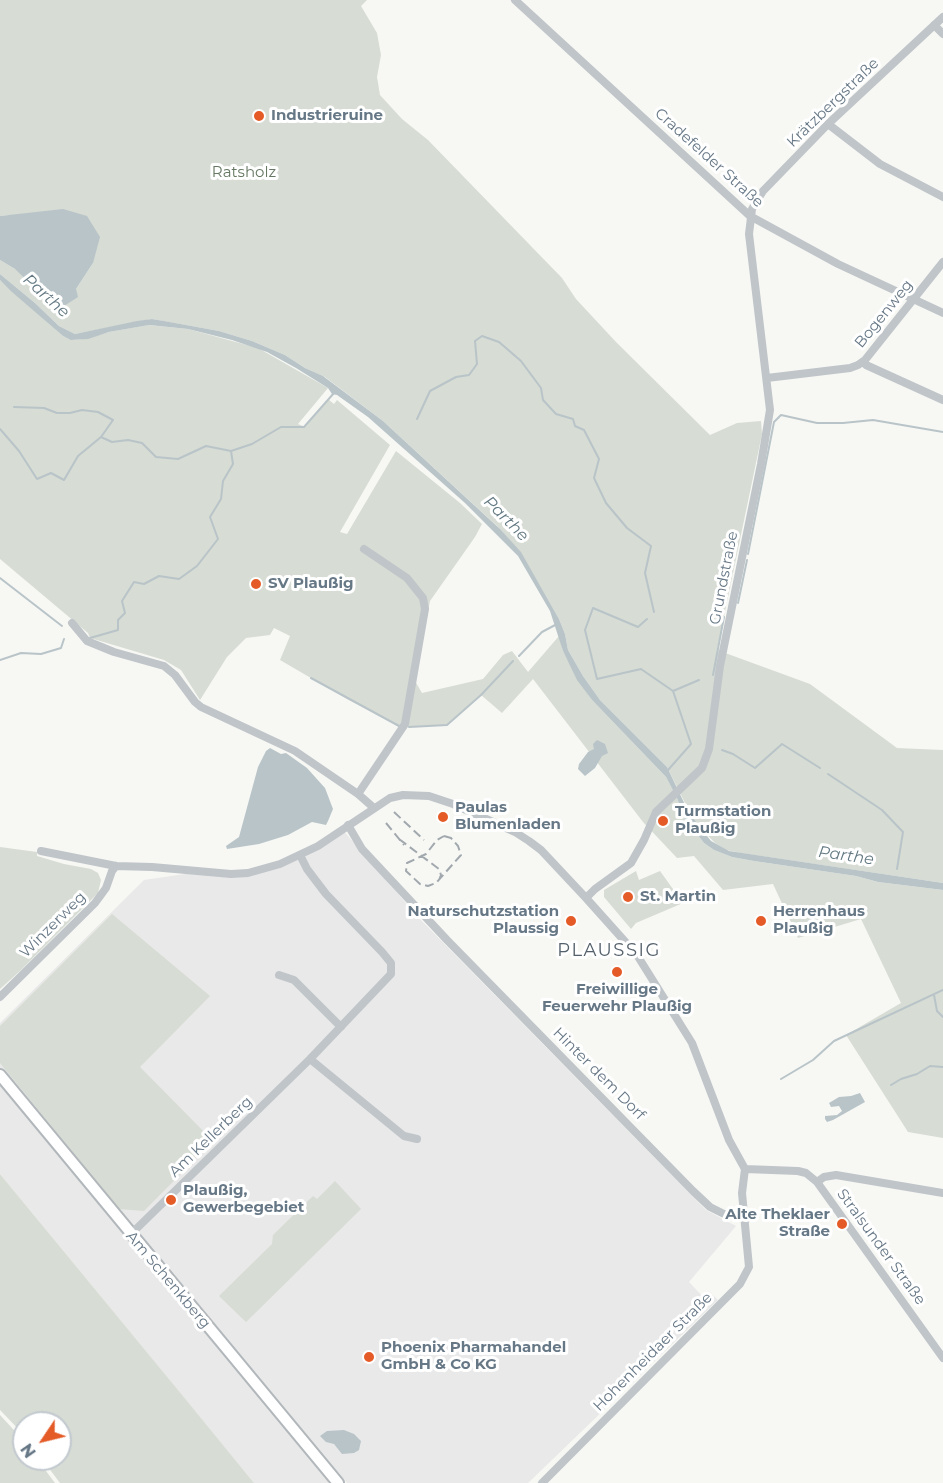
<!DOCTYPE html>
<meta charset="utf-8">
<style>
body{margin:0}
#map{position:relative;width:943px;height:1483px;overflow:hidden;background:#f7f8f4;font-family:Montserrat,sans-serif}
canvas{display:block}
.north{position:absolute;left:12px;top:1411px;width:60px;height:60px;box-sizing:border-box;background:#fff;border:2px solid #c2c9cf;border-radius:50%;rotate:235deg;font-size:16px;font-weight:700;line-height:24px;text-align:center;color:#667786}
.north::after{content:'';display:block;margin:auto;width:21px;height:27px;background:#e45b28;clip-path:polygon(50% 0,100% 100%,50% 72%,0 100%)}
</style>
<div id="map">
<canvas width="943" height="1483"></canvas>
<div class="north">N</div>
</div>
<script>
const context = document.querySelector('canvas').getContext('2d');
context.lineJoin = 'round';
function paint(path, color) { context.fillStyle = color; context.fill(path, 'evenodd'); }
const toPath = rows => new Path2D(rows.map(r => 'M' + r).join(''));
function trace(path, color, width, dash) { context.strokeStyle = color; context.lineWidth = width; context.lineCap = dash ? 'butt' : 'round'; context.setLineDash(dash || []); context.stroke(path); }
function write(font, color, halo, rows, align = 'center') {
  context.font = font + ' Montserrat,sans-serif'; context.lineWidth = 6; context.setLineDash([]); context.textBaseline = 'middle'; context.strokeStyle = halo; context.fillStyle = color; for (const [text, x, y, turn = 0] of rows) {
    context.save(); context.translate(x, y); context.rotate((+turn || 0) * Math.PI / 180); context.textAlign = isNaN(turn) ? turn : align; if (halo) context.strokeText(text, 0, 0); context.fillText(text, 0, 0); context.restore();
  }
}
paint(toPath([
 [342,829,418,917,706,1210,736,1226,689,1282,704,1298,710,1292,718,1300,528,1483,347,1483,338,1472,328,1483,254,1483,0,1174,0,1023,144,880,199,872,231,874,280,864]
]), '#e8e9e8');
paint(toPath([
 [0,0,367,0,361,6,377,33,381,55,377,77,380,95,402,119,428,140,562,278,576,299,616,342,710,435,737,423,761,421,762,434,717,650,810,684,897,748,943,750,943,883,741,853,726,850,715,843,694,821,667,767,600,700,583,676,568,650,565,634,559,619,521,553,496,525,383,421,325,377,305,368,285,355,252,341,219,331,152,319,75,334,59,326,35,303,0,274,0,260,15,269,76,289,93,263,10,215,0,216],
 [0,280,63,336,73,340,84,339,109,332,148,325,188,329,258,348,328,388,298,424,305,427,328,399,334,404,337,400,390,445,340,532,347,534,396,451,460,503,482,524,475,537,430,601,415,681,422,693,483,679,503,655,512,651,528,672,559,636,563,651,579,681,592,700,666,777,677,798,685,819,704,843,714,850,732,857,754,861,856,876,878,882,943,890,943,1138,908,1132,846,1035,901,1003,861,919,798,938,773,884,723,890,694,856,677,858,643,822,533,679,502,713,481,695,447,725,409,727,399,726,347,699,280,660,290,636,274,628,270,635,246,638,227,657,200,700,181,670,164,660,90,638,88,633,0,559],
 [0,847,37,852,37,856,64,864,91,869,98,873,101,880,98,893,20,971,0,989],
 [636,871,639,880,660,871,683,903,636,923,631,929,604,897,604,890],
 [112,914,210,996,140,1067,213,1141,144,1211,119,1209,0,1063,0,1026],
 [0,1174,187,1401,254,1483,60,1483,42,1459,60,1459,60,1423,24,1423,24,1435,0,1410],
 [335,1181,361,1209,246,1322,219,1296,272,1244,273,1235,313,1196,317,1199],
 [0,1415,24,1441,24,1459,37,1459,55,1483,0,1483]
]), '#d7dcd4');
paint(toPath([
 [63,209,87,216,100,237,93,263,76,289,78,297,64,306,54,306,15,269,0,260,0,216],
 [0,274,35,303,59,326,75,334,137,321,152,319,164,321,219,331,252,341,285,355,305,368,323,376,383,421,500,529,521,552,559,619,565,634,568,650,583,676,600,700,667,767,689,813,711,841,729,851,943,883,943,890,878,882,856,876,754,861,732,857,714,850,704,843,685,819,677,798,666,777,592,700,577,680,563,651,550,611,518,556,465,503,368,417,337,395,332,394,328,388,296,368,267,352,232,340,188,329,149,325,109,332,88,339,71,340,63,336,12,292,0,280],
 [597,740,605,744,608,753,602,756,595,768,585,776,578,769,579,764,588,752,594,749,593,744],
 [270,748,281,754,286,753,307,768,325,788,333,809,328,821,326,825,312,822,288,835,259,844,227,849,226,846,239,837,258,767,266,751],
 [860,1093,865,1102,833,1120,827,1122,825,1119,825,1116,837,1115,842,1111,839,1106,831,1107,829,1103,839,1097,851,1096],
 [344,1430,354,1434,361,1441,359,1450,354,1453,342,1454,334,1444,326,1442,320,1436,327,1431]
]), '#b9c4c9');
trace(toPath([
 [14,407,44,408,57,413,70,413,82,410,98,412,113,420,101,437],
 [417,419,430,391,456,377,469,375,477,364,475,341,482,336,499,342,521,361,541,388,543,400,556,414,573,419,575,426,584,430,599,459,594,478,606,503,627,528,651,546,645,573,654,612],
 [0,429,19,451,37,479,51,473,64,480,78,456,101,437,112,442,128,440,142,443,156,457,178,459,206,446,231,451],
 [748,554,774,422,781,415,817,423,843,423,873,420,943,432],
 [0,578,62,626],
 [738,603,747,560],
 [647,619,638,627,593,608,585,630,597,679,641,669,673,691,691,744,668,770],
 [90,638,118,630,118,620,125,613,122,601,134,582,144,584,159,576,179,579,197,566,218,539,210,517,221,499,223,481,233,464,231,451,252,444,281,427,304,427,334,393],
 [519,656,542,632,557,624],
 [0,660,21,653,41,654,61,648,64,639],
 [713,675,724,617],
 [311,678,399,726],
 [673,691,699,680],
 [409,727,447,725,481,695,513,661],
 [722,750,733,754,755,768,782,744,820,768],
 [828,774,882,810,903,832,897,869],
 [934,995,937,1011,943,1017],
 [781,1079,813,1060,834,1041,943,990],
 [891,1085,901,1079,917,1074,930,1066,943,1067]
]), '#b9c4c9', 2);
const major = toPath([
 [0,1075,338,1483]
]);
trace(major, '#b2b7bb', 14);
trace(toPath([
 [515,0,750,216,838,264,943,313],
 [934,25,943,34],
 [828,124,880,164,943,197],
 [863,362,866,365,943,400],
 [767,378,850,368,858,365,865,360,943,262],
 [72,623,87,641,114,652,164,666,175,675,195,702,201,707,295,751,358,794,374,808],
 [358,794,405,724,425,609,423,598,407,578,364,549],
 [348,825,362,849,447,940,693,1191,710,1207,724,1214,746,1219],
 [41,851,116,866,152,867,231,874,248,873,280,864,318,846,390,798,403,795,429,796,453,804,515,832,529,841,541,850,586,898,637,955,692,1043,729,1140,745,1169,742,1193,749,1267,740,1284,542,1483],
 [586,898,595,889,631,863,644,840,656,812,702,768,709,749,720,666,761,464,770,410,749,234,752,209,763,191,828,124,943,17],
 [279,975,294,980,341,1027],
 [0,997,95,903,106,888,112,871,116,866],
 [310,1059,404,1136,417,1139],
 [745,1169,798,1171,806,1173,817,1182,943,1358],
 [817,1182,824,1177,836,1175,943,1193],
 [130,1235,310,1059,391,974,391,963,382,952,326,894,307,869,300,855]
]), '#c0c5c9', 8);
trace(major, '#fff', 10);
trace(toPath([
 [394,812,424,840],
 [386,823,404,845],
 [444,836,451,838,458,846,461,855,436,883,428,886,420,884,406,871,407,863,426,854,437,840,444,836],
 [399,839,439,869,441,875,439,880]
]), '#a1a8ae', 2, [9, 4.5]);
for (const [x, y, r, color] of [
 [259,116,6,"#e45b28"],
 [256,584,6,"#e45b28"],
 [443,817,6,"#e45b28"],
 [663,821,6,"#e45b28"],
 [628,897,6,"#e45b28"],
 [571,921,6,"#e45b28"],
 [761,921,6,"#e45b28"],
 [617,972,6,"#e45b28"],
 [171,1200,6,"#e45b28"],
 [842,1224,6,"#e45b28"],
 [369,1357,6,"#e45b28"]
]) { const dot = new Path2D(); dot.arc(x, y, r, 0, 2 * Math.PI); context.fillStyle = color; context.fill(dot); trace(dot, '#fff', 2); }
write('15px', '#667786', '#fff', [
 ["Krätzbergstraße",833,103,-44],
 ["Cradefelder Straße",709,158,42],
 ["Bogenweg",884,314,-51],
 ["Grundstraße",724,578,-79],
 ["Winzerweg",53,925,-45],
 ["Hinter dem Dorf",599,1074,45],
 ["Am Kellerberg",211,1137,-44],
 ["Stralsunder Straße",881,1247,54],
 ["Am Schenkberg",168,1280,50],
 ["Hohenheidaer Straße",653,1352,-45]
]);
write('bold 15px', '#667786', '#fff', [
 ["Industrieruine",271,116],
 ["SV Plaußig",268,584],
 ["Paulas",455,808],
 ["Blumenladen",455,825],
 ["Turmstation",675,812],
 ["Plaußig",675,829],
 ["St. Martin",640,897],
 ["Naturschutzstation",559,912,"right"],
 ["Plaussig",559,929,"right"],
 ["Herrenhaus",773,912],
 ["Plaußig",773,929],
 ["Freiwillige",617,990,"center"],
 ["Feuerwehr Plaußig",617,1007,"center"],
 ["Plaußig,",183,1191],
 ["Gewerbegebiet",183,1208],
 ["Alte Theklaer",830,1215,"right"],
 ["Straße",830,1232,"right"],
 ["Phoenix Pharmahandel",381,1348],
 ["GmbH & Co KG",381,1365]
], 'left');
write('15px', '#657861', '#fff', [
 ["Ratsholz",244,173]
]);
write('italic 16px', '#627882', '#fff', [
 ["Parthe",46,296,42],
 ["Parthe",506,519,45],
 ["Parthe",846,856,8]
]);
context.letterSpacing = '1.5px';
write('18px', '#54606b', '#fff', [
 ["PLAUSSIG",609,951]
]);
context.letterSpacing = '0px';
</script>
